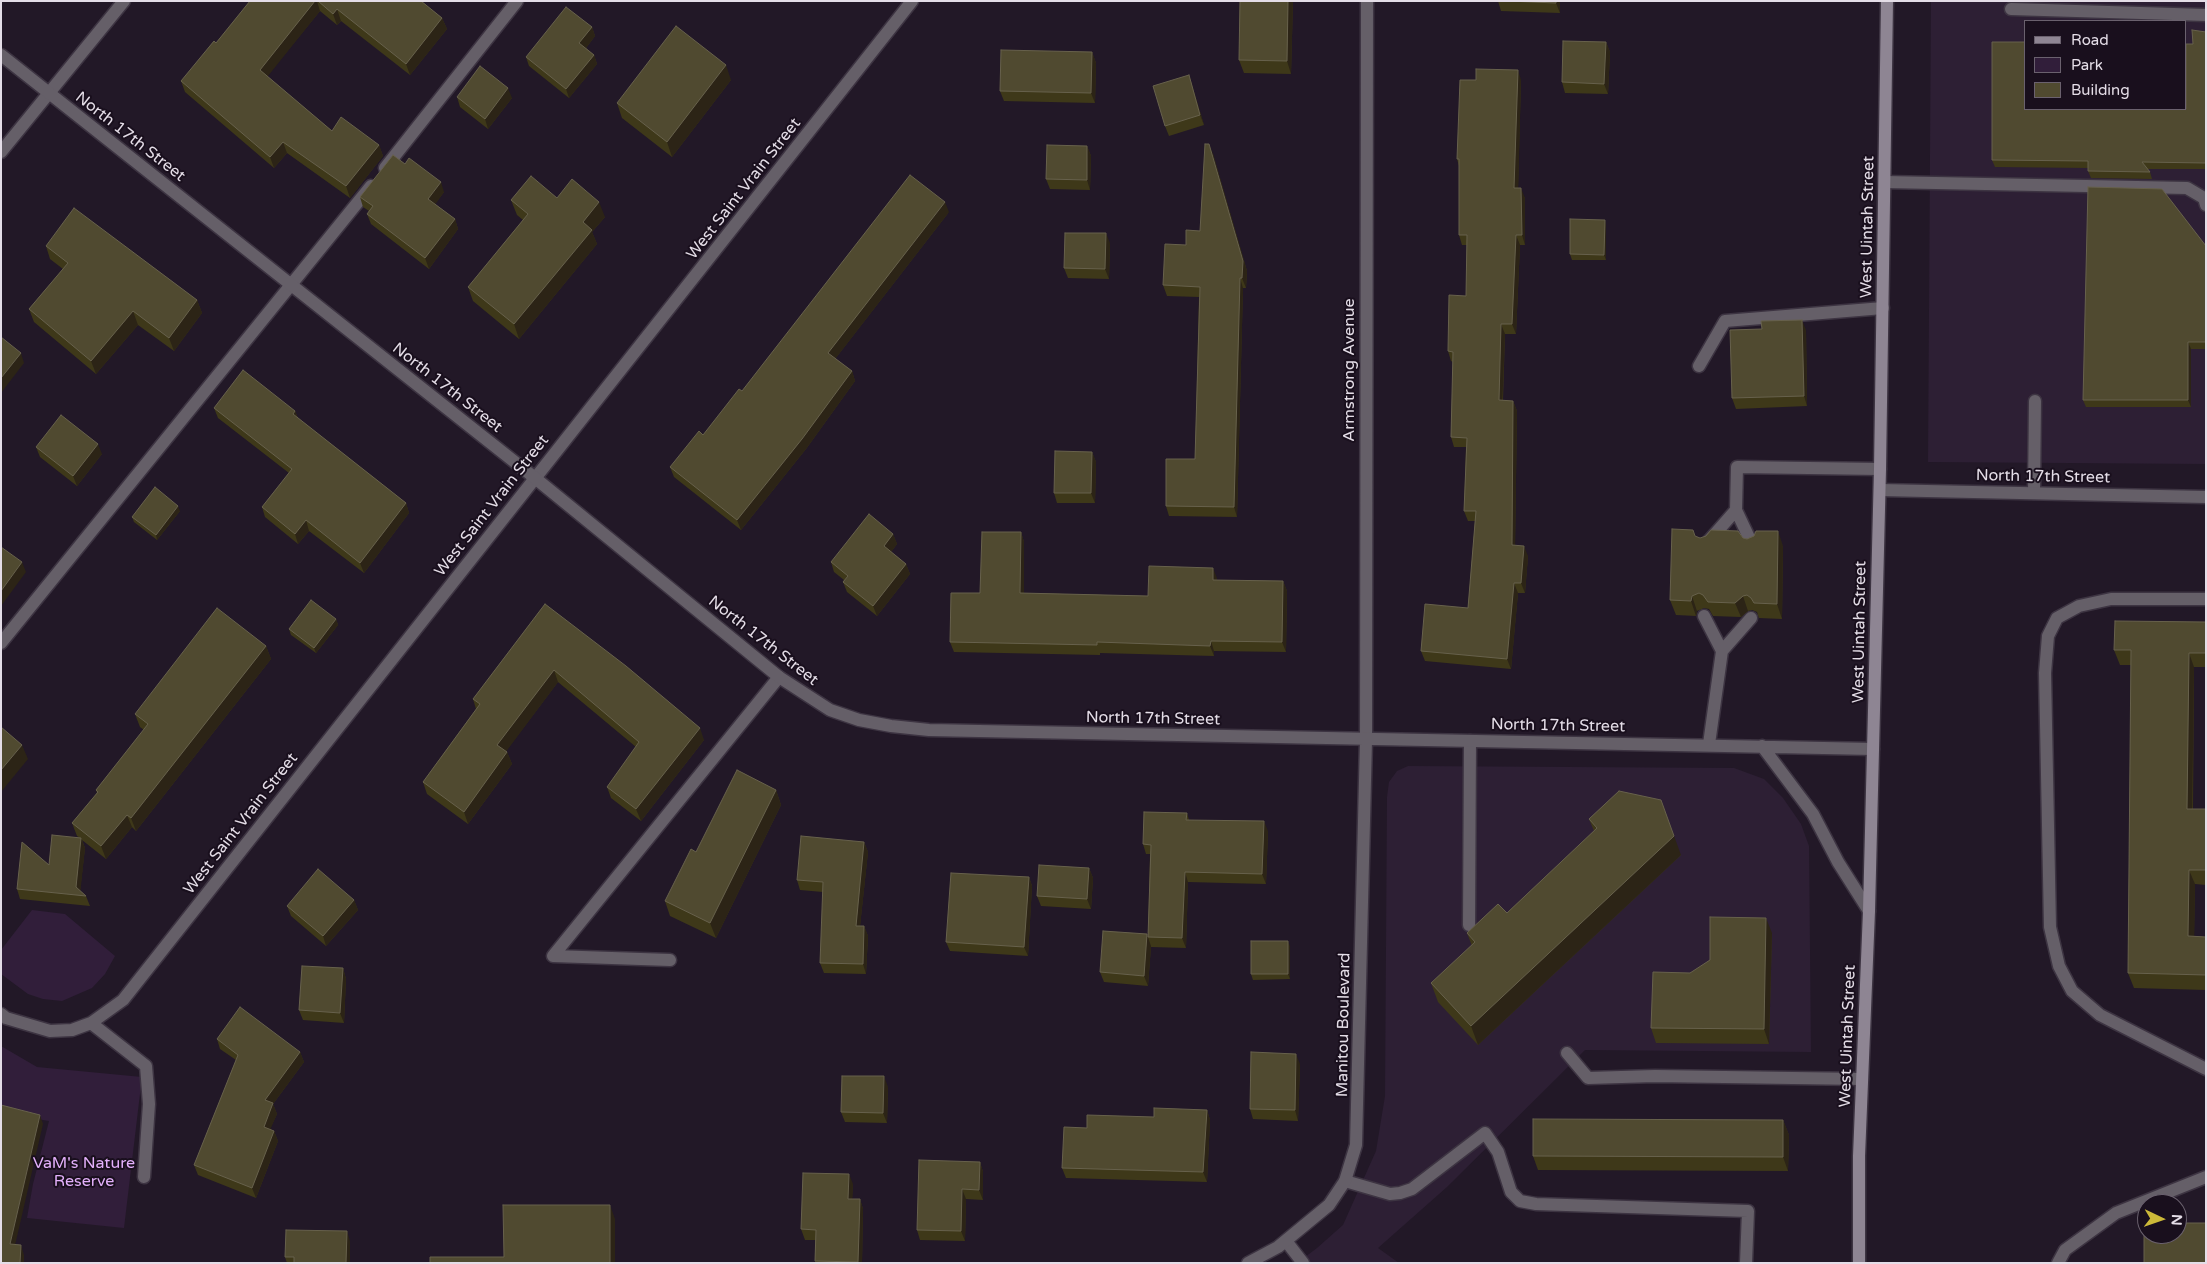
<!DOCTYPE html>
<style>
body{margin:0}
#map{position:relative;width:2207px;height:1264px;overflow:hidden;background:#221827;font-family:"Varela Round",sans-serif}
canvas{display:block}
.frame{position:absolute;inset:0;border:2px solid #e4dde7;pointer-events:none}
.legend{position:absolute;left:2024px;top:20px;width:162px;height:90px;box-sizing:border-box;background:#190f1d;border:1px solid #6a616e;margin:0;padding:6px 9px;list-style:none;font-size:15px;color:#e4dde7}
.legend li{display:flex;align-items:center;gap:10px;height:25px}
.legend b{width:25px;border:1px solid #6a616e}
.north{position:absolute;left:2137px;top:1194px;width:50px;height:50px;box-sizing:border-box;background:#190f1d;border:1px solid #6a616e;border-radius:50%;rotate:93deg;font-size:14px;font-weight:700;line-height:20px;text-align:center;color:#e4dde7}
.north::after{content:'';display:block;margin:auto;width:18px;height:22px;background:#ccb939;clip-path:polygon(50% 0,100% 100%,50% 72%,0 100%)}
</style>
<div id="map">
<canvas width="2207" height="1264"></canvas>
<div class="frame"></div>
<ul class="legend">
<li><b style="height:6px;background:#8e8593"></b>Road</li>
<li><b style="height:14px;background:#311e3a"></b>Park</li>
<li><b style="height:14px;background:#504a30"></b>Building</li>
</ul>
<div class="north">N</div>
</div>
<script>
const context = document.querySelector('canvas').getContext('2d');
context.lineJoin = 'round';
function paint(path, color) { context.fillStyle = color; context.fill(path, 'evenodd'); }
const toPath = rows => new Path2D(rows.map(r => 'M' + r).join(''));
function trace(path, color, width, dash) { context.strokeStyle = color; context.lineWidth = width; context.lineCap = dash ? 'butt' : 'round'; context.setLineDash(dash || []); context.stroke(path); }
function write(font, color, halo, rows, align = 'center') {
  context.font = font + ' "Varela Round",sans-serif'; context.lineWidth = 4; context.setLineDash([]); context.textBaseline = 'middle'; context.strokeStyle = halo; context.fillStyle = color; for (const [text, x, y, turn = 0] of rows) {
    context.save(); context.translate(x, y); context.rotate((+turn || 0) * Math.PI / 180); context.textAlign = isNaN(turn) ? turn : align; if (halo) context.strokeText(text, 0, 0); context.fillText(text, 0, 0); context.restore();
  }
}
paint(toPath([
 [1931,1,2206,1,2206,464,1928,462],
 [2026,21,2186,21,2186,109,2026,109],
 [1408,766,1734,768,1764,779,1783,798,1801,824,1809,846,1811,1052,1585,1050,1447,1187,1378,1248,1399,1263,1297,1263,1317,1248,1343,1225,1376,1151,1385,1096,1387,797,1389,782,1397,771]
]), '#2d1f34');
paint(toPath([
 [32,910,65,914,115,956,105,974,92,988,62,1001,43,999,28,994,1,974,1,950],
 [1,1046,37,1067,142,1077,124,1228,27,1218,33,1184,49,1121,1,1113]
]), '#311e3a');
const service = toPath([
 [2011,9,2206,15],
 [385,168,517,1],
 [1885,182,2187,188,2204,198,2206,205],
 [1699,366,1725,321,1883,308],
 [2034,493,2035,401],
 [1707,543,1736,510],
 [1753,546,1736,510,1737,467,1880,469],
 [1704,616,1722,651],
 [1,643,371,186],
 [1709,744,1722,651,1751,618],
 [1469,925,1470,741],
 [670,960,553,956,779,677],
 [1567,1053,1588,1078,1655,1076,1862,1079],
 [1345,1181,1390,1194,1400,1193,1412,1189,1485,1133,1498,1152,1511,1192,1520,1201,1536,1204,1748,1211,1746,1263],
 [1286,1241,1303,1263]
]);
const minor = toPath([
 [1,152,124,1],
 [1880,490,2206,497],
 [2206,599,2111,599,2079,606,2057,618,2048,636,2045,673,2050,927,2059,966,2072,991,2100,1015,2206,1069],
 [1366,740,1367,1],
 [1,1014,6,1018,50,1031,72,1030,91,1023,146,1066,149,1104,144,1177],
 [91,1023,123,1000,912,1],
 [2058,1263,2065,1250,2116,1213,2206,1177]
]);
const tertiary = toPath([
 [1,55,535,478,779,677,830,710,859,720,891,726,929,730,1873,749],
 [1762,746,1813,814,1838,862,1869,911],
 [1248,1263,1278,1247,1329,1205,1345,1181,1356,1145,1366,740]
]);
const secondary = toPath([
 [1859,1263,1859,1156,1869,911,1880,469,1887,1]
]);
trace(service, '#3d3442', 15);
trace(minor, '#3d3442', 15);
trace(tertiary, '#3d3442', 15);
trace(secondary, '#3d3442', 15);
trace(service, '#655f68', 12);
trace(minor, '#655f68', 12);
trace(tertiary, '#655f68', 12);
trace(secondary, '#8e8593', 12);
paint(toPath([
 [250,1,421,1,442,18,447,29,410,75,341,21,337,25,320,11,267,76,332,131,379,145,383,156,350,198,287,153,274,168,185,92,181,81,216,43],
 [1240,1,1293,1,1291,74,1244,73,1239,60],
 [1498,1,1560,1,1560,13,1501,11],
 [592,27,595,36,586,48,594,55,597,64,569,98,529,66,526,57],
 [2206,32,2206,169,2147,169,2150,172,2152,179,2091,178,2088,171,2088,168,1995,167,1992,160,2193,44],
 [1606,42,1610,52,1608,94,1565,93,1562,82],
 [1092,52,1096,63,1095,103,1004,101,1000,91],
 [1189,75,1204,125,1169,136,1165,126],
 [731,80,672,157,622,118,617,103],
 [1476,80,1521,80,1518,188,1525,198,1525,245,1520,245,1516,334,1505,334,1503,400,1513,401,1517,411,1515,546,1528,556,1525,593,1518,593,1511,669,1425,661,1421,651,1468,608,1475,521,1468,521,1464,511,1466,447,1454,447,1451,437,1453,362,1451,361,1448,351,1466,296,1467,245,1462,245,1459,235,1459,166,1457,159],
 [457,97,512,98,488,129,460,107],
 [1087,146,1091,156,1090,190,1050,189,1046,179],
 [1213,154,1247,271,1246,288,1243,288,1237,517,1169,516,1166,506,1195,459,1199,297,1167,296,1163,285,1186,245,1200,231],
 [444,192,435,204,455,219,458,229,429,269,371,224,367,214,369,211,363,207,360,197],
 [557,198,605,217,592,232,597,244,519,339,473,301,468,287,523,220,517,215,511,200],
 [949,212,835,359,852,371,855,381,806,449,741,530,674,477,670,467,703,435,742,391],
 [1606,225,1606,260,1572,260,1570,254],
 [1110,243,1109,279,1068,278,1064,268],
 [46,246,197,300,202,313,174,351,138,325,96,374,34,322,29,309,63,269,50,259],
 [2206,246,2206,349,2191,349,2191,407,2086,407,2083,400],
 [1806,330,1807,406,1736,409,1732,398],
 [214,408,295,411,298,418,406,503,409,513,364,573,309,531,298,544,265,517,262,507,289,473,218,418],
 [36,447,102,454,77,486,40,457],
 [1092,452,1096,462,1095,503,1057,503,1054,493],
 [180,511,157,540,134,522,132,517],
 [1021,532,1024,542,1024,593,1148,596,1217,578,1217,580,1283,581,1287,591,1286,652,1214,651,1214,656,1100,653,1100,655,954,652,950,642,980,593],
 [893,534,897,544,891,552,906,564,910,574,877,616,847,592,843,582,844,580,834,572,831,562],
 [1700,538,1743,538,1747,539,1783,546,1782,619,1759,618,1757,612,1752,610,1748,611,1741,617,1713,616,1709,609,1704,608,1697,611,1696,616,1676,615,1670,600],
 [545,604,704,740,641,821,611,798,607,787,636,747,558,682,506,751,507,752,512,764,468,824,427,794,423,782,476,709,473,699],
 [336,619,338,625,316,653,291,635,289,629],
 [2206,622,2206,667,2194,667,2193,809,2206,809,2206,885,2195,884,2194,936,2206,937,2206,990,2134,988,2128,973,2131,665,2120,665,2114,650],
 [266,646,271,659,136,831,132,827,106,859,82,840,85,848,80,891,86,896,90,906,20,899,17,889,49,865,80,838,77,836,72,823,97,793,96,790,144,730,140,727,135,714],
 [776,790,781,805,716,938,670,916,665,901,696,852],
 [1187,813,1189,820,1268,831,1266,884,1188,882,1186,948,1151,947,1151,946,1148,986,1104,982,1100,972,1148,936,1150,854,1146,854,1143,844],
 [1589,819,1681,855,1478,1045,1438,1002,1431,983,1472,946,1467,933,1507,913,1594,831],
 [864,842,868,852,860,926,864,926,868,936,866,974,824,973,820,963,823,892,800,890,797,880],
 [1089,868,1093,878,1091,909,1041,906,1037,896],
 [1029,877,1032,886,1028,956,950,951,946,942],
 [354,900,358,910,326,946,291,916,287,906],
 [1772,933,1769,1044,1656,1043,1651,1028,1690,973],
 [1290,946,1290,979,1253,980,1251,974],
 [343,968,346,979,344,1023,303,1020,299,1010],
 [217,1039,300,1052,304,1062,273,1104,277,1114,270,1129,274,1131,278,1141,256,1198,198,1175,194,1165,236,1060,220,1049],
 [1300,1064,1298,1121,1253,1119,1250,1109],
 [888,1087,887,1123,845,1122,841,1112],
 [1207,1110,1210,1120,1207,1182,1066,1178,1062,1168,1087,1128],
 [1783,1120,1789,1135,1788,1171,1538,1170,1533,1156],
 [980,1162,983,1172,983,1200,966,1199,965,1241,920,1240,917,1230],
 [853,1184,852,1199,860,1199,863,1209,862,1263,815,1263,815,1240,805,1240,801,1229],
 [350,1241,350,1263,287,1263,285,1257]
]), '#3e3819');
paint(toPath([
 [315,1,317,1,320,11,264,81,260,70],
 [1288,1,1293,1,1291,74,1287,61],
 [1556,1,1560,1,1560,13,1556,3],
 [337,9,341,21,337,25,333,14],
 [442,18,447,29,410,75,406,64],
 [592,27,595,36,583,52,579,43],
 [1606,42,1610,52,1608,94,1604,84],
 [1092,52,1096,63,1095,103,1091,93],
 [594,55,597,64,569,98,566,89],
 [726,65,731,80,672,157,667,142],
 [1518,70,1521,80,1518,198,1514,188],
 [1189,75,1204,125,1200,115],
 [508,88,512,98,488,129,485,119],
 [283,142,287,153,274,168,270,157],
 [1209,144,1213,154,1247,271,1246,288,1242,278],
 [379,145,383,156,350,198,346,186],
 [1087,146,1091,156,1090,190,1087,180],
 [441,182,444,192,432,209,428,199],
 [1521,188,1525,198,1525,245,1522,235],
 [599,202,605,217,592,232,597,244,519,339,514,324,583,222],
 [945,202,949,212,832,363,828,353],
 [455,219,458,229,429,269,425,258],
 [1605,220,1606,225,1606,260,1604,255],
 [1106,233,1110,243,1109,279,1105,269],
 [1516,235,1520,245,1516,334,1512,324],
 [1240,278,1243,288,1237,517,1234,507],
 [197,300,202,313,174,351,169,338],
 [133,311,138,325,96,374,91,361],
 [1802,320,1806,330,1807,406,1804,396],
 [1501,324,1505,334,1502,410,1499,400],
 [2188,342,2191,349,2191,407,2188,400],
 [21,353,24,363,1,393,1,378],
 [852,371,855,381,806,449,741,530,737,520],
 [1513,401,1517,411,1515,555,1512,545],
 [295,411,299,421,293,414],
 [98,444,102,454,77,486,73,476],
 [1092,452,1096,462,1095,503,1091,493],
 [406,503,409,513,364,573,360,563],
 [178,506,180,511,157,540,156,535],
 [306,520,309,531,298,544,295,534],
 [1778,531,1783,546,1782,619,1777,604],
 [1021,532,1024,542,1024,603,1020,593],
 [893,534,897,544,888,556,884,546],
 [1524,546,1528,556,1525,593,1521,583],
 [22,562,26,572,1,606,1,591],
 [906,564,910,574,877,616,873,606],
 [1213,568,1217,578,1217,590,1213,580],
 [1283,581,1287,591,1286,652,1282,642],
 [1514,583,1518,593,1511,669,1507,659],
 [1692,596,1697,611,1696,616,1691,601],
 [1743,596,1748,611,1741,617,1735,603],
 [336,619,338,625,316,653,314,648],
 [1211,641,1214,651,1214,656,1210,646],
 [266,646,271,659,136,831,131,818],
 [2189,653,2194,667,2192,823,2187,809],
 [554,670,558,682,502,757,497,745],
 [700,728,704,740,641,821,636,809],
 [22,745,28,759,1,792,1,770],
 [507,752,512,764,468,824,464,812],
 [776,790,781,805,716,938,710,923],
 [1661,800,1681,855,1478,1045,1471,1026],
 [127,815,132,827,106,859,101,846],
 [1264,821,1268,831,1266,884,1262,874],
 [81,838,85,848,80,895,76,887],
 [864,842,868,852,859,936,856,926],
 [1089,868,1093,878,1091,909,1087,899],
 [2189,870,2195,884,2194,951,2188,936],
 [1185,872,1188,882,1186,948,1182,938],
 [1029,877,1032,886,1028,956,1024,947],
 [354,900,358,910,326,946,323,936],
 [1766,918,1772,933,1769,1044,1764,1029],
 [864,926,868,936,866,974,863,964],
 [1147,934,1151,946,1148,986,1144,976],
 [1288,941,1290,946,1290,979,1288,974],
 [343,968,346,979,344,1023,340,1013],
 [300,1052,304,1062,273,1104,277,1114,267,1137,264,1127,265,1100],
 [1296,1054,1300,1064,1298,1121,1295,1110],
 [884,1076,888,1087,887,1123,883,1113],
 [1207,1110,1210,1120,1207,1182,1203,1172],
 [40,1115,43,1124,13,1254,10,1244],
 [1783,1120,1789,1135,1788,1171,1783,1157],
 [274,1131,278,1141,256,1198,252,1188],
 [980,1162,983,1172,983,1200,979,1190],
 [849,1174,853,1184,852,1209,848,1199],
 [962,1189,966,1199,965,1241,961,1231],
 [860,1199,863,1209,862,1263,858,1263,858,1262],
 [610,1205,615,1219,615,1263,610,1263],
 [347,1231,350,1241,350,1263,346,1263],
 [21,1245,24,1255,24,1263,20,1263]
]), '#2c2416');
const building = toPath([
 [250,1,315,1,260,70,332,131,341,117,379,145,346,186,283,142,270,157,181,81,214,41,216,43,250,1],
 [318,1,421,1,442,18,406,64,337,9,333,14,318,1],
 [1240,1,1288,1,1287,61,1239,60,1240,1],
 [1508,1,1556,1,1556,3,1508,1],
 [566,7,592,27,579,43,594,55,566,89,526,57,566,7],
 [676,26,726,65,667,142,617,103,676,26],
 [2192,30,2206,32,2206,163,2142,162,2150,172,2088,171,2088,161,1992,160,1992,42,2026,42,2026,109,2186,109,2186,44,2193,44,2192,30],
 [1563,41,1606,42,1604,84,1562,82,1563,41],
 [1001,50,1092,52,1091,93,1000,91,1001,50],
 [480,66,508,88,485,119,457,97,480,66],
 [1476,69,1518,70,1514,188,1521,188,1522,235,1516,235,1512,324,1501,324,1499,400,1513,401,1512,545,1524,546,1521,583,1514,583,1507,659,1421,651,1425,604,1468,608,1476,511,1464,511,1467,438,1451,437,1453,352,1448,351,1449,295,1466,296,1467,235,1459,235,1459,159,1457,159,1460,80,1476,80,1476,69],
 [1189,75,1200,115,1165,126,1153,86,1189,75],
 [1205,144,1209,144,1243,261,1242,278,1240,278,1234,507,1166,506,1166,459,1195,459,1200,287,1163,285,1165,244,1186,245,1186,230,1200,231,1205,144],
 [1047,145,1087,146,1087,180,1046,179,1047,145],
 [393,155,405,164,409,158,441,182,428,199,455,219,425,258,367,214,373,206,360,197,393,155],
 [910,175,945,202,828,353,852,371,802,439,737,520,670,467,699,431,703,435,739,389,742,391,910,175],
 [531,176,557,198,572,179,599,202,583,222,592,230,514,324,468,287,528,214,511,200,531,176],
 [2088,187,2162,189,2206,246,2206,342,2188,342,2188,400,2083,400,2088,187],
 [74,208,197,300,169,338,133,311,91,361,29,309,68,263,46,246,74,208],
 [1570,219,1605,220,1604,255,1570,254,1570,219],
 [1065,233,1106,233,1105,269,1064,268,1065,233],
 [1802,320,1804,396,1732,398,1730,330,1762,329,1761,321,1802,320],
 [1,337,21,353,1,378,1,337],
 [243,370,295,411,293,414,406,503,360,563,306,520,295,534,262,507,292,469,214,408,243,370],
 [61,415,98,444,73,476,36,447,61,415],
 [1055,451,1092,452,1091,493,1054,493,1055,451],
 [155,487,178,506,156,535,132,517,155,487],
 [869,514,893,534,884,546,906,564,873,606,843,582,848,576,831,562,869,514],
 [1672,529,1693,530,1695,536,1700,538,1706,536,1711,530,1738,531,1743,538,1747,539,1754,536,1756,531,1778,531,1777,604,1754,603,1751,598,1747,595,1743,596,1735,603,1708,602,1703,595,1699,593,1692,596,1691,601,1670,600,1672,529],
 [982,532,1021,532,1020,593,1148,596,1149,566,1213,568,1213,580,1283,581,1282,642,1211,641,1210,646,1097,642,1097,645,950,642,951,593,980,593,982,532],
 [1,547,22,562,1,591,1,547],
 [311,600,336,619,314,648,289,629,311,600],
 [545,604,626,666,700,728,636,809,607,787,639,742,554,670,497,745,507,752,464,812,423,782,480,704,473,699,545,604],
 [217,608,266,646,131,818,127,815,101,846,72,823,98,792,96,790,148,724,135,714,217,608],
 [2115,621,2206,622,2206,653,2189,653,2187,809,2206,809,2206,870,2189,870,2188,936,2206,937,2206,975,2128,973,2131,650,2114,650,2115,621],
 [1,727,22,745,1,770,1,727],
 [737,770,776,790,710,923,665,901,691,849,696,852,737,770],
 [1619,791,1661,800,1674,836,1471,1026,1431,983,1475,942,1467,933,1498,904,1507,913,1597,828,1589,819,1619,791],
 [1144,812,1187,813,1186,820,1264,821,1262,874,1185,872,1182,938,1148,937,1151,845,1143,844,1144,812],
 [52,835,81,838,76,887,86,896,17,889,22,842,49,865,52,835],
 [801,836,864,842,856,926,864,926,863,964,820,963,823,882,797,880,801,836],
 [1039,865,1089,868,1087,899,1037,896,1039,865],
 [318,869,354,900,323,936,287,906,318,869],
 [951,873,1029,877,1024,947,946,942,951,873],
 [1710,917,1766,918,1764,1029,1651,1028,1653,972,1690,973,1710,960,1710,917],
 [1103,931,1147,934,1144,976,1100,972,1103,931],
 [1251,941,1288,941,1288,974,1251,974,1251,941],
 [302,966,343,968,340,1013,299,1010,302,966],
 [240,1007,300,1052,265,1100,273,1103,264,1127,274,1131,252,1188,194,1165,238,1055,217,1039,240,1007],
 [1251,1052,1296,1054,1295,1110,1250,1109,1251,1052],
 [842,1076,884,1076,883,1113,841,1112,842,1076],
 [1,1105,40,1115,10,1244,21,1245,20,1263,1,1263,1,1105],
 [1154,1108,1207,1110,1203,1172,1062,1168,1064,1127,1087,1128,1087,1115,1154,1117,1154,1108],
 [1533,1119,1783,1120,1783,1157,1533,1156,1533,1119],
 [919,1160,980,1162,979,1190,962,1189,961,1231,917,1230,919,1160],
 [803,1173,849,1174,848,1199,860,1199,858,1262,815,1261,816,1230,801,1229,803,1173],
 [503,1205,610,1205,610,1263,430,1263,430,1257,504,1257,503,1205],
 [2144,1223,2147,1223,2147,1234,2177,1234,2177,1223,2206,1223,2206,1263,2144,1263,2144,1223],
 [286,1230,347,1231,346,1263,294,1263,294,1257,285,1257,286,1230]
]);
paint(building, '#504a30');
trace(building, '#67614c', 1);
write('16px', '#e4dde7', '#190f1d', [
 ["North 17th Street",130,137,38],
 ["West Saint Vrain Street",744,189,-52],
 ["West Uintah Street",1868,227,-89],
 ["Armstrong Avenue",1350,370,-90],
 ["North 17th Street",447,388,38],
 ["North 17th Street",2043,477,1],
 ["West Saint Vrain Street",492,506,-52],
 ["West Uintah Street",1860,632,-89],
 ["North 17th Street",763,641,38],
 ["North 17th Street",1153,719,1],
 ["North 17th Street",1558,726,1],
 ["West Saint Vrain Street",241,824,-52],
 ["Manitou Boulevard",1344,1025,-89],
 ["West Uintah Street",1848,1036,-88]
]);
write('16px', '#e3b0fb', '#190f1d', [
 ["VaM's Nature",84,1164],
 ["Reserve",84,1182]
]);
</script>
